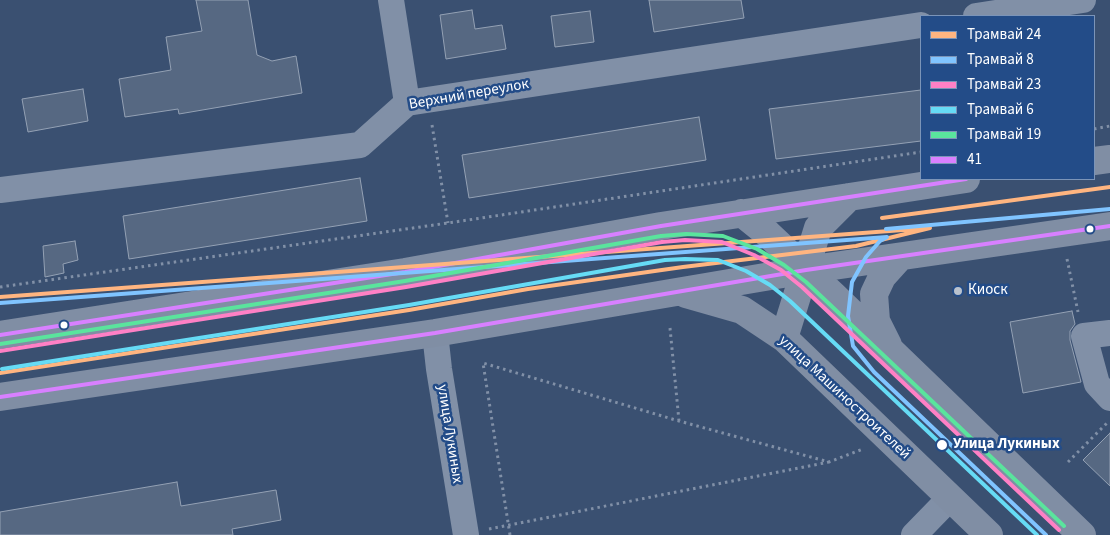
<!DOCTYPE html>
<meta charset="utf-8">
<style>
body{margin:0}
#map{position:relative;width:1110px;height:535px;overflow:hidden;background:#3a5071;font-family:"Source Sans 3",sans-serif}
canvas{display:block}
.legend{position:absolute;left:920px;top:15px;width:175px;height:165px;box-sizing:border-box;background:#234c88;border:1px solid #7b94b8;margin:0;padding:6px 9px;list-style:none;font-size:15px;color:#fff}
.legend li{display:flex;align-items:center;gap:10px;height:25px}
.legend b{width:25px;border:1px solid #7b94b8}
</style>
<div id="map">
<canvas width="1110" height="535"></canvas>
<ul class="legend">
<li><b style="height:6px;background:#ffb580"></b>Трамвай 24</li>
<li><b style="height:6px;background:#80c4ff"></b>Трамвай 8</li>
<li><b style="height:6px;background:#ff80c5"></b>Трамвай 23</li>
<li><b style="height:6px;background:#66dbf5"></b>Трамвай 6</li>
<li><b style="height:6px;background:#5ae49d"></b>Трамвай 19</li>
<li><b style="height:6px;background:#d880ff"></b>41</li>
</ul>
</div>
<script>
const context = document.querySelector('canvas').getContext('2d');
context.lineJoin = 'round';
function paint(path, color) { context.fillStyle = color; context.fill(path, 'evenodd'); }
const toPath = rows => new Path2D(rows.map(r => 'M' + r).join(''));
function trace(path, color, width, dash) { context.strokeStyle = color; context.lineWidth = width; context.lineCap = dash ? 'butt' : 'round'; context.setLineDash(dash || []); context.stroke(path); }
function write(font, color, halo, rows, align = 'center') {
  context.font = font + ' "Source Sans 3",sans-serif'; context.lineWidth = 5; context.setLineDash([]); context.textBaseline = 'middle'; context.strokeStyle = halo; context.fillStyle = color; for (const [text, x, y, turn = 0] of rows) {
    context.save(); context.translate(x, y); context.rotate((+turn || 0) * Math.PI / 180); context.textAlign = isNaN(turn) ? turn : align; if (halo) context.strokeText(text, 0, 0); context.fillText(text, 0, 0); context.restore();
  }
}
const building = toPath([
 [196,0,248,0,257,55,272,61,296,56,302,93,179,114,178,109,125,117,119,79,171,70,166,37,202,31,196,0],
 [649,0,741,0,744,18,654,32,649,0],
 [472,10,475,29,502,25,506,49,446,59,440,15,472,10],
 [590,11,594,42,555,47,551,16,590,11],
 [83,89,88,121,28,132,22,99,83,89],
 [921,90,921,141,776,159,769,109,921,90],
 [699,117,706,160,469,198,462,155,699,117],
 [360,178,367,221,129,259,123,216,360,178],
 [75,241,78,260,63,264,64,273,45,277,43,246,75,241],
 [1072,311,1075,324,1070,331,1070,340,1081,382,1023,393,1010,322,1072,311],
 [1110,433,1110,486,1083,460,1110,433],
 [177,482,181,506,276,490,281,520,232,529,233,535,0,535,0,512,177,482]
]);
paint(building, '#566882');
trace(building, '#94a1b4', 1);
trace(toPath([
 [432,125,448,223],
 [1094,129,1110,126],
 [1067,259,1078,312],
 [0,287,448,223,921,152],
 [670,328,679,421],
 [1068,462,1108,422],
 [489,529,829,462],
 [510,535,483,363,679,421,829,462,863,449]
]), '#8190a7', 3, [2.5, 4]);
trace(toPath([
 [391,0,407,103],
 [976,16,1083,0],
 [0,190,360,145,407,103,921,25],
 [435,333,439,369,466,535],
 [1110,333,1084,336,1097,384,1110,398],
 [914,535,950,498]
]), '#8190a7', 26);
trace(toPath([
 [1094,161,1110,159],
 [742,213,768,234,834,296,1082,535],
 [686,294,742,310,784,338,989,535],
 [0,335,405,272,661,226,966,179],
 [784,338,818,228,849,197],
 [888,345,876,321,874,294,882,277,900,257],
 [0,397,435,333,806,270,1110,226]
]), '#808ea4', 28);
trace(toPath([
 [0,335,405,272,661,226,966,179],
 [0,397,435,333,806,270,1110,226]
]), '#d880ff', 4);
trace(toPath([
 [882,218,1110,187],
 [0,297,930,228,856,246,683,267,528,289,409,310,0,373]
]), '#ffb580', 4);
trace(toPath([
 [886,229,1110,209],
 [0,303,887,237,880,241,866,257,852,282,848,316,853,346,874,372,1046,535]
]), '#80c4ff', 4);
trace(toPath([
 [0,351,406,287,662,242,685,240,722,242,754,255,781,270,802,287,1059,530]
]), '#ff80c5', 4);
trace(toPath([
 [2,369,409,305,665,260,685,259,718,260,746,271,770,285,790,301,1037,535]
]), '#66dbf5', 4);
trace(toPath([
 [0,344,405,281,661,236,686,234,723,236,757,249,784,265,806,282,1064,526]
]), '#5ae49d', 4);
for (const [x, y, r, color] of [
 [1090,229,4.5,"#fff"],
 [958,291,5,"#bac2cd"],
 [64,325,4.5,"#fff"],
 [942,445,6,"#fff"]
]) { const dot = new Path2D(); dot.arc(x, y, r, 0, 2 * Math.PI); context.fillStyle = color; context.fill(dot); trace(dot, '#234c88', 2); }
write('15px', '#fff', '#234c88', [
 ["Верхний переулок",469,95,-10],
 ["улица Машиностроителей",844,398,43],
 ["улица Лукиных",449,434,81]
]);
write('15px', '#fff', '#234c88', [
 ["Киоск",968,291]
], 'left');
write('bold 15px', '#fff', '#234c88', [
 ["Улица Лукиных",953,445]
], 'left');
</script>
